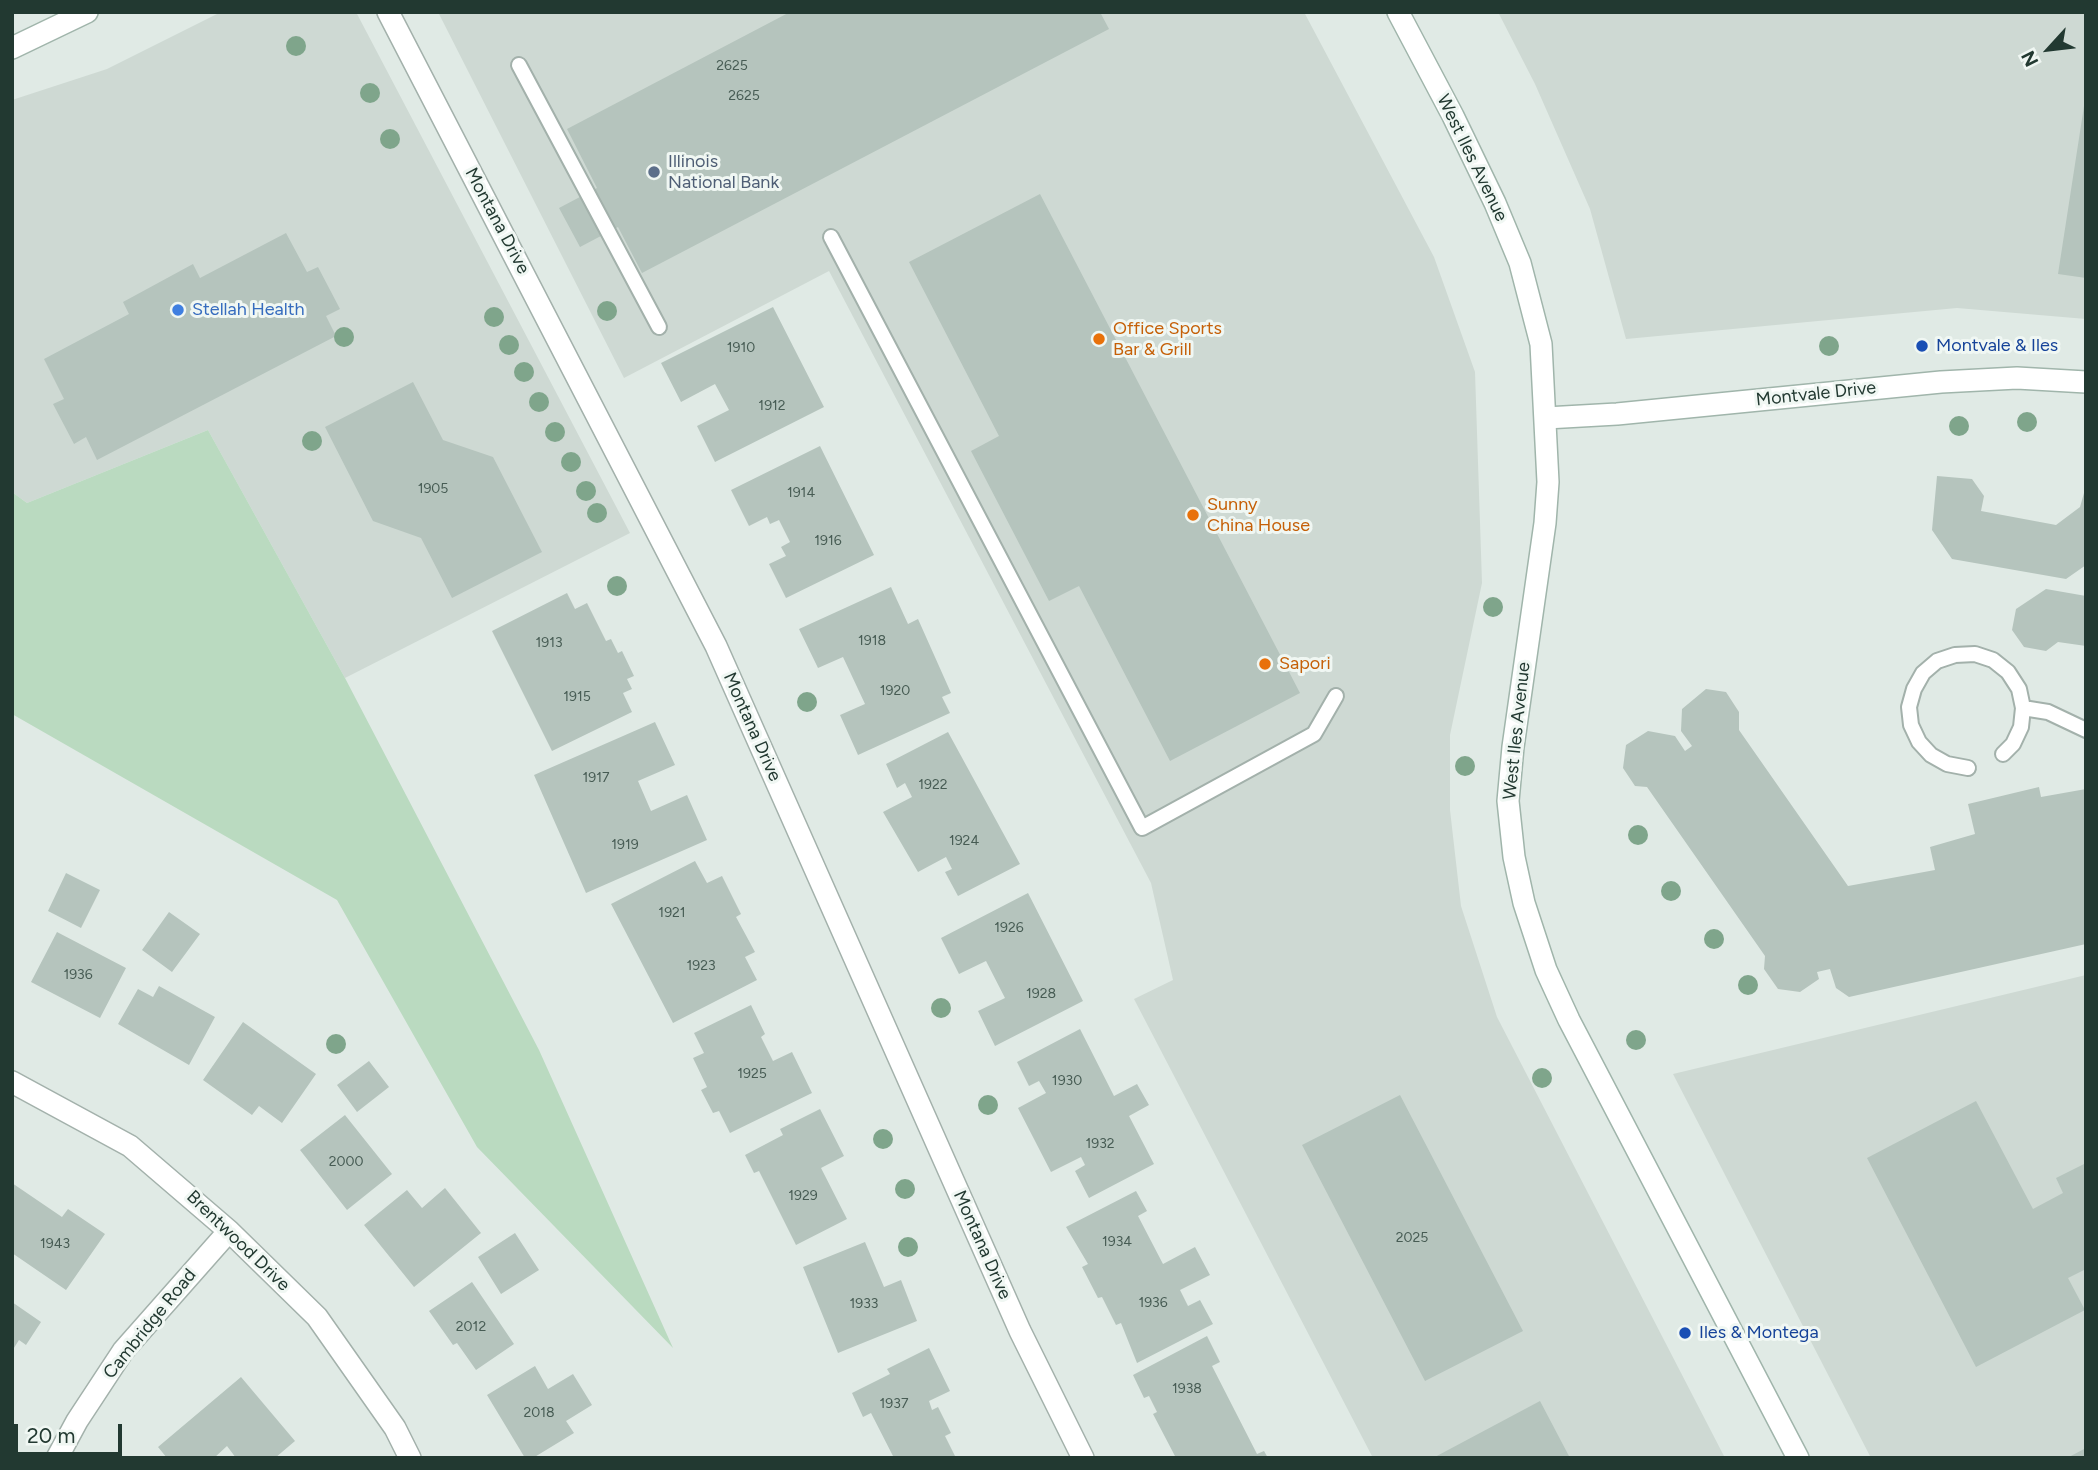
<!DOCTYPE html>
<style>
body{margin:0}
#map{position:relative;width:2098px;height:1470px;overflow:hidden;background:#e0eae5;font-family:Figtree,sans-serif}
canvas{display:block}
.frame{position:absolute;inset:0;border:14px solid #223931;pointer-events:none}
.north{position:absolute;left:2014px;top:14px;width:70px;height:70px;-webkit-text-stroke:5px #f0f7f3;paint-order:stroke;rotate:243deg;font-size:19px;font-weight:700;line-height:28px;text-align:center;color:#223931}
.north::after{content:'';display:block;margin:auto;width:24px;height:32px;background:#223931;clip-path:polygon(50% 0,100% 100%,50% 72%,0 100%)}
.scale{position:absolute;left:14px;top:1424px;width:108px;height:32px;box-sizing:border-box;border:4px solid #223931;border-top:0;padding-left:9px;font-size:21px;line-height:24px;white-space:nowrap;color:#223931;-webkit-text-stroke:5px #f0f7f3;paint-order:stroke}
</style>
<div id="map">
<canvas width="2098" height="1470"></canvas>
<div class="frame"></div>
<div class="north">N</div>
<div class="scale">20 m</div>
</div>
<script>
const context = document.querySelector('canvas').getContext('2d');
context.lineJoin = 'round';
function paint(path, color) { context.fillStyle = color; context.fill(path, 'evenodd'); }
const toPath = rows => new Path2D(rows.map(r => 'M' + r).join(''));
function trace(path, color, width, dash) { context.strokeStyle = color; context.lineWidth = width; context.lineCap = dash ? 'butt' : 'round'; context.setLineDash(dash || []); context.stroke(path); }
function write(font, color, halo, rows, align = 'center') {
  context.font = font + ' Figtree,sans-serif'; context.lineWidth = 6; context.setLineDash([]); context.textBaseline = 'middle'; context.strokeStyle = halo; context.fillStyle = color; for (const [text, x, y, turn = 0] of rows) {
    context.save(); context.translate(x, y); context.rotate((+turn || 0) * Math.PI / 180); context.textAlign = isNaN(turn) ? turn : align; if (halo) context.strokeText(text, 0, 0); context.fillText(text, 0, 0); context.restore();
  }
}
paint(toPath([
 [221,12,356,12,630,533,345,678,208,430,27,503,12,492,12,100,107,69],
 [438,12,1304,12,1434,257,1475,372,1482,583,1450,735,1450,810,1461,906,1497,1017,1725,1458,1373,1458,1134,999,1173,980,1151,883,829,271,624,378],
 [1498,12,2086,12,2086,319,1957,308,1626,339,1590,209,1535,84],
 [2086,975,2086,1458,1871,1458,1673,1074]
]), '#ced9d3');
paint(toPath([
 [208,430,345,678,539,1050,673,1348,477,1147,337,900,12,714,12,492,27,503]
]), '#badac0');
paint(toPath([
 [790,12,1100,12,1109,29,642,273,618,227,580,247,559,208,597,188,567,129],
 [2084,106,2086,107,2086,278,2058,274],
 [1040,194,1300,693,1170,761,1079,586,1049,601,971,451,999,436,909,262],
 [286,233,307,272,318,267,340,309,326,316,336,336,97,460,86,437,74,444,53,404,64,399,44,359,129,314,123,302,193,264,200,278],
 [773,307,824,407,715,462,697,426,729,410,715,384,681,402,661,363],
 [413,382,443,440,493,457,542,552,452,598,421,538,373,521,325,427],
 [820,446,874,555,786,598,769,564,786,556,781,547,790,542,779,520,770,524,767,517,749,526,731,490],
 [1937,476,1972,479,1984,496,1981,511,2056,525,2080,507,2086,486,2086,565,2066,579,1952,559,1932,530],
 [891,587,908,624,918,619,951,693,942,697,950,713,858,755,840,715,865,704,843,657,818,668,799,629],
 [2046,589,2086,596,2086,646,2058,642,2046,651,2024,647,2012,630,2016,609],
 [567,593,575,609,587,603,606,641,611,639,618,653,622,651,634,676,627,679,632,689,623,693,632,712,552,751,492,631],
 [1706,689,1726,692,1739,712,1739,730,1848,886,1935,870,1930,847,1975,834,1968,804,2039,787,2041,797,2086,789,2086,944,1849,997,1836,988,1830,969,1817,972,1819,979,1800,992,1778,989,1764,969,1765,956,1647,787,1635,786,1623,768,1626,745,1648,731,1675,736,1685,751,1692,746,1681,731,1682,709],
 [655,722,675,765,638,781,651,811,687,795,707,840,586,893,534,775],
 [948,732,1020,864,958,896,945,872,952,869,946,857,918,872,883,812,912,797,905,783,897,788,886,764],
 [695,861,707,883,722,876,741,914,736,917,755,952,745,957,757,980,673,1023,611,904],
 [66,873,100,890,81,928,48,911],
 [1028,893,1083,1001,995,1046,978,1011,1005,998,986,961,959,974,941,938],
 [169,912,200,934,172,972,142,950],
 [57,932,126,968,100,1018,31,982],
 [159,986,215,1017,189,1065,118,1024,138,989,153,997],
 [751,1005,765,1034,761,1037,773,1061,792,1052,812,1093,730,1133,719,1111,713,1113,701,1090,707,1087,693,1058,704,1053,694,1033],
 [243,1022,316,1074,282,1123,259,1106,252,1115,203,1080],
 [1080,1029,1114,1096,1137,1084,1149,1105,1129,1116,1154,1164,1089,1198,1075,1171,1085,1165,1081,1157,1051,1172,1018,1108,1046,1093,1039,1081,1029,1086,1017,1062],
 [369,1061,389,1087,357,1112,337,1085],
 [1400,1095,1523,1331,1425,1381,1302,1145],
 [1976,1101,2033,1209,2063,1193,2056,1178,2086,1163,2086,1269,2068,1278,2085,1310,1976,1367,1867,1158],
 [820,1109,844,1156,821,1168,847,1219,796,1245,759,1171,754,1173,745,1155,783,1135,780,1129],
 [345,1115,392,1174,347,1210,300,1150],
 [12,1183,62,1217,68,1209,105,1234,66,1290,12,1253],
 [445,1188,481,1233,414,1287,364,1225,407,1190,422,1208],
 [1136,1191,1147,1211,1138,1216,1163,1264,1195,1247,1210,1275,1180,1290,1188,1306,1200,1300,1213,1324,1137,1363,1121,1323,1116,1325,1102,1297,1098,1298,1082,1267,1088,1264,1066,1227],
 [515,1233,539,1270,501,1294,478,1257],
 [865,1242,884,1287,901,1280,917,1321,838,1353,803,1267],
 [472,1282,514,1344,476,1370,457,1343,453,1345,429,1311],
 [12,1302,41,1322,26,1345,19,1340,12,1351],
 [1207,1336,1220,1362,1212,1366,1257,1454,1264,1451,1268,1458,1176,1458,1153,1414,1157,1412,1149,1396,1144,1398,1133,1375],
 [929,1348,950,1391,929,1401,932,1410,938,1407,951,1433,945,1436,956,1458,894,1458,871,1413,863,1417,852,1393,890,1374,887,1369],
 [535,1366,548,1389,573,1374,592,1405,566,1421,574,1433,533,1458,525,1458,487,1395],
 [241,1377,295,1441,275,1458,236,1458,227,1446,214,1458,167,1458,158,1447],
 [1540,1401,1570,1458,1433,1458],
 [2086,1448,2086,1458,2067,1458]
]), '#b5c4bd');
const lane = toPath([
 [519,65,659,327],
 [831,237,1142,828,1314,734,1336,696],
 [2023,708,2048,712,2086,730],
 [1968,768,1947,764,1931,755,1919,742,1911,725,1909,707,1914,689,1923,673,1937,661,1955,655,1975,654,1993,660,2008,672,2019,689,2023,708,2021,727,2013,744,2003,754]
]);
const street = toPath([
 [388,12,716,646,1020,1331,1083,1458],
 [12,1082,130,1146,229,1231,317,1317,395,1428,410,1458],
 [57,1458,77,1421,123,1351,229,1231]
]);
const secondary = toPath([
 [1398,12,1453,116,1495,203,1520,263,1541,344,1548,482,1545,523,1513,747,1508,801,1514,857,1524,903,1546,970,1569,1020,1798,1458],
 [12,48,87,12],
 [1546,418,1617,414,1941,382,2017,378,2086,382]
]);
trace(lane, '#a3b1ab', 18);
trace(street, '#a3b1ab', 24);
trace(secondary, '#a0b5ab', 24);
trace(lane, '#fff', 14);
trace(street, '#fff', 21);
trace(secondary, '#fff', 21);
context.fillStyle = '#7fa58b';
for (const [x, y] of [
 [296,46],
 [370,93],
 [390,139],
 [607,311],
 [494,317],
 [344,337],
 [509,345],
 [1829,346],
 [524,372],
 [539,402],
 [2027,422],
 [1959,426],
 [555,432],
 [312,441],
 [571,462],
 [586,491],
 [597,513],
 [617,586],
 [1493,607],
 [807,702],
 [1465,766],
 [1638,835],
 [1671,891],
 [1714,939],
 [1748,985],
 [941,1008],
 [1636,1040],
 [336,1044],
 [1542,1078],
 [988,1105],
 [883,1139],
 [905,1189],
 [908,1247]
]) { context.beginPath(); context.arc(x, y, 10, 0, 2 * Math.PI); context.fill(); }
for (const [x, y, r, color] of [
 [654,172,7,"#5c6f8a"],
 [178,310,7,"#3f7fe0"],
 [1099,339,7,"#e8710a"],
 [1922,346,7,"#1a4fb4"],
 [1193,515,7,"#e8710a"],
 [1265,664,7,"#e8710a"],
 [1685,1333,7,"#1a4fb4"]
]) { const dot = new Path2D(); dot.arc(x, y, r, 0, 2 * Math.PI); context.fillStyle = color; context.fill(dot); trace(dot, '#f0f7f3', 2.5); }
write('14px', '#475c54', null, [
 ["2625",732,66],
 ["2625",744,96],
 ["1910",741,348],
 ["1912",772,406],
 ["1905",433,489],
 ["1914",801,493],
 ["1916",828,541],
 ["1918",872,641],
 ["1913",549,643],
 ["1920",895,691],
 ["1915",577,697],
 ["1917",596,778],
 ["1922",933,785],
 ["1924",964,841],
 ["1919",625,845],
 ["1921",672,913],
 ["1926",1009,928],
 ["1923",701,966],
 ["1936",78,975],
 ["1928",1041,994],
 ["1925",752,1074],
 ["1930",1067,1081],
 ["1932",1100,1144],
 ["2000",346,1162],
 ["1929",803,1196],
 ["2025",1412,1238],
 ["1934",1117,1242],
 ["1943",55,1244],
 ["1936",1153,1303],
 ["1933",864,1304],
 ["2012",471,1327],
 ["1938",1187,1389],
 ["1937",894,1404],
 ["2018",539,1413]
]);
write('18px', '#223931', '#f0f7f3', [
 ["West Iles Avenue",1472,158,64],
 ["Montana Drive",497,221,62],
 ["Montvale Drive",1816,394,-6],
 ["Montana Drive",752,727,66],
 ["West Iles Avenue",1517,731,-84],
 ["Brentwood Drive",238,1241,44],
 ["Montana Drive",982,1245,66],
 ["Cambridge Road",150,1324,-51]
]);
write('18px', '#4e5e75', '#f0f7f3', [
 ["Illinois",668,162],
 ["National Bank",668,183]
], 'left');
write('18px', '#366cbe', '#f0f7f3', [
 ["Stellah Health",192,310]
], 'left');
write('18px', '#c56008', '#f0f7f3', [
 ["Office Sports",1113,329],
 ["Bar & Grill",1113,350],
 ["Sunny",1207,505],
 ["China House",1207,526],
 ["Sapori",1279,664]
], 'left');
write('18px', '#164399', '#f0f7f3', [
 ["Montvale & Iles",1936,346],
 ["Iles & Montega",1699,1333]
], 'left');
</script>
